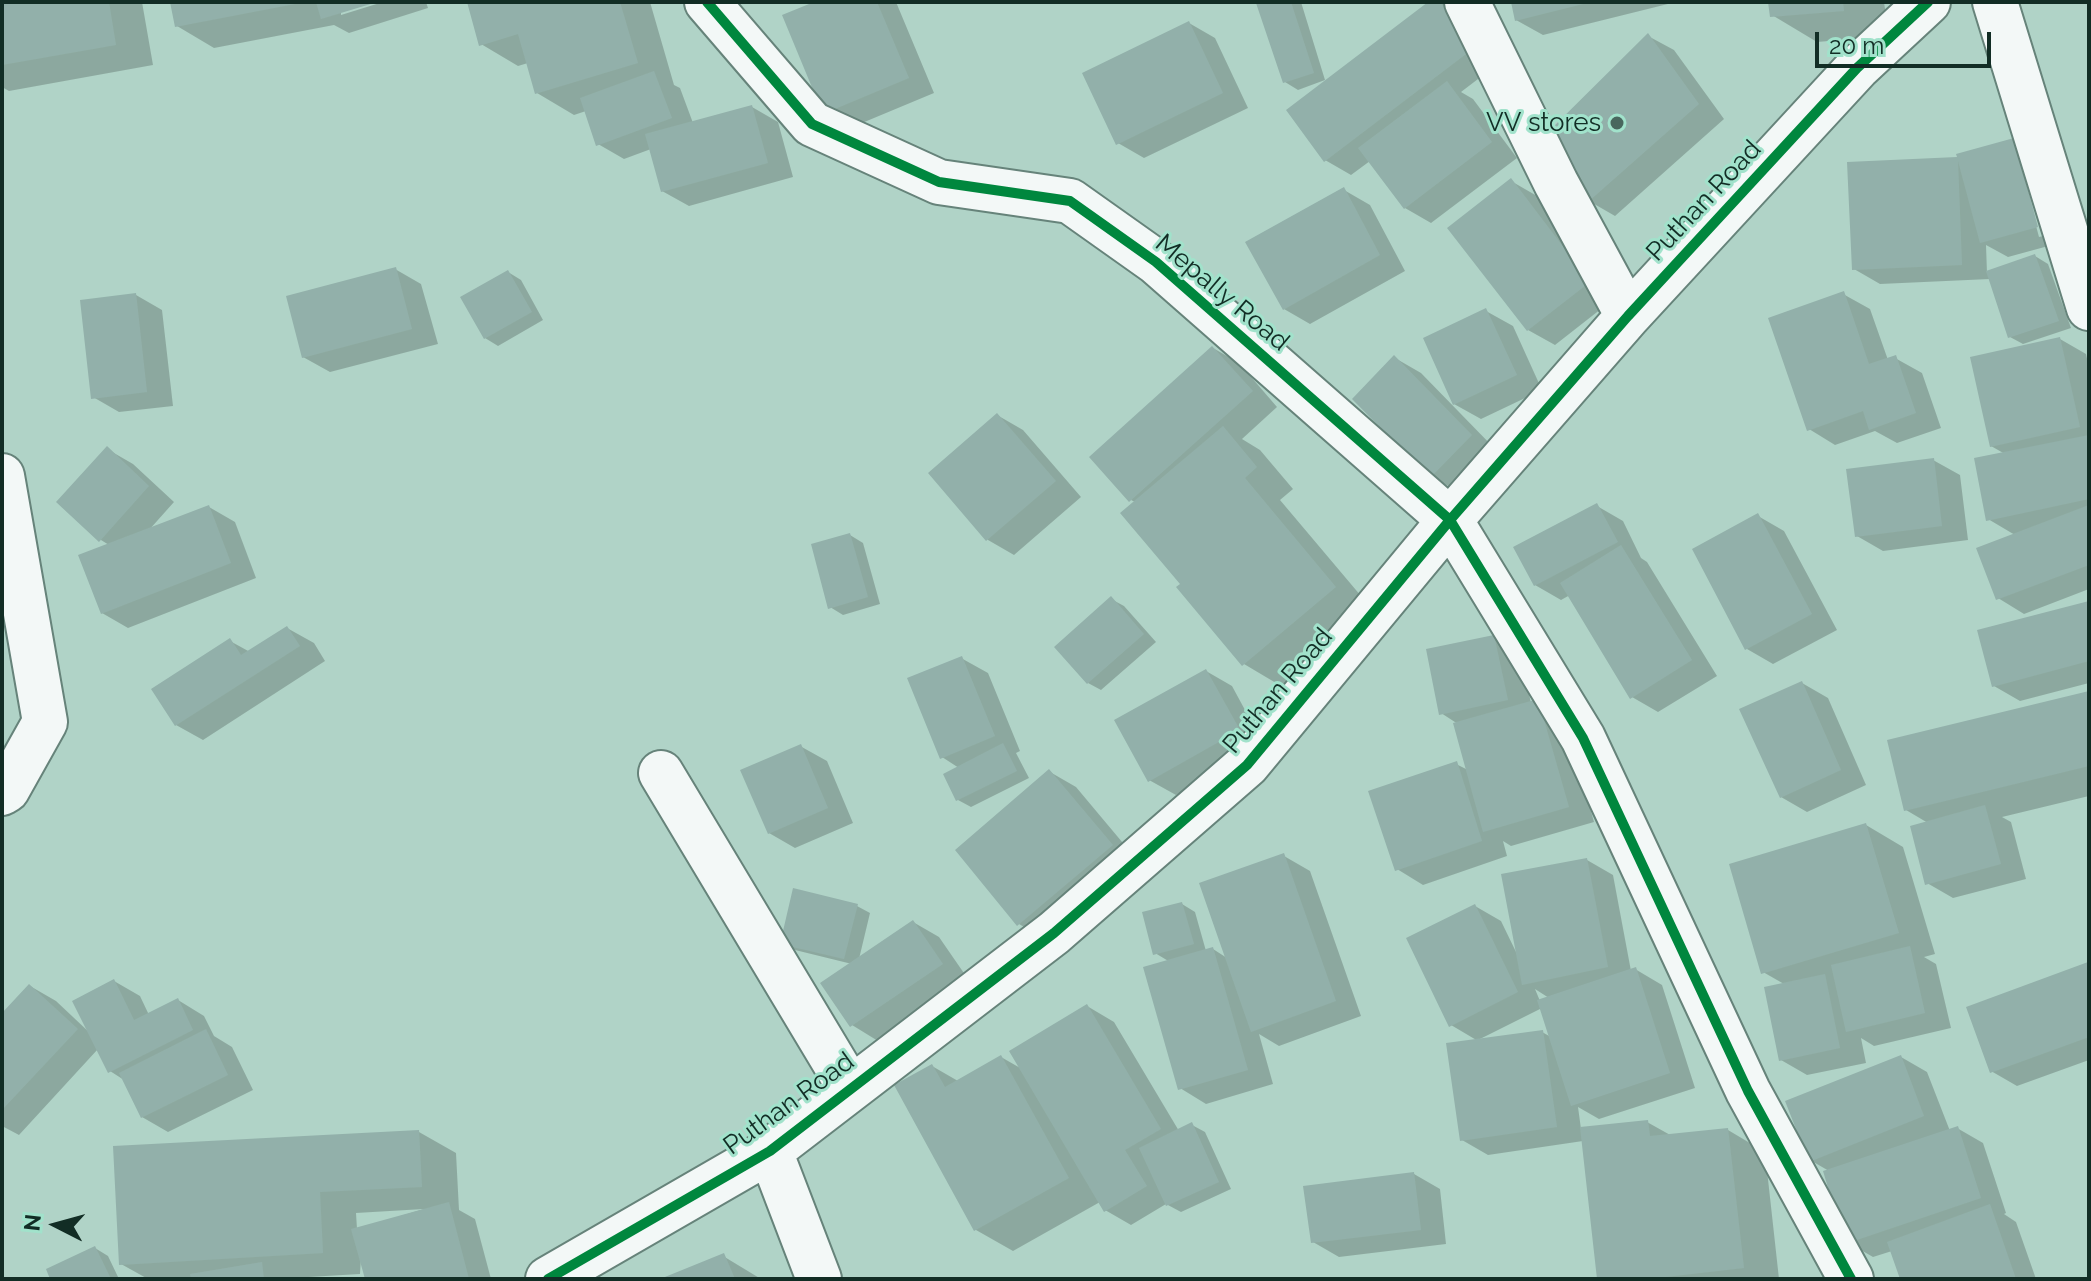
<!DOCTYPE html>
<style>
body{margin:0}
#map{position:relative;width:2091px;height:1281px;overflow:hidden;background:#b0d3c7;font-family:Raleway,sans-serif}
canvas{display:block}
.frame{position:absolute;inset:0;border:4px solid #122d25;pointer-events:none}
.north{position:absolute;left:16px;top:1185px;width:80px;height:80px;-webkit-text-stroke:6px #a1e2cb;paint-order:stroke;rotate:276deg;font-size:22px;font-weight:700;line-height:32px;text-align:center;color:#122d25}
.north::after{content:'';display:block;margin:auto;width:28px;height:36px;background:#122d25;clip-path:polygon(50% 0,100% 100%,50% 72%,0 100%)}
.scale{position:absolute;left:1815px;top:32px;width:176px;height:36px;box-sizing:border-box;border:4px solid #122d25;border-top:0;padding-left:10px;font-size:24px;line-height:28px;white-space:nowrap;color:#122d25;-webkit-text-stroke:6px #a1e2cb;paint-order:stroke}
</style>
<div id="map">
<canvas width="2091" height="1281"></canvas>
<div class="frame"></div>
<div class="north">N</div>
<div class="scale">20 m</div>
</div>
<script>
const context = document.querySelector('canvas').getContext('2d');
context.lineJoin = 'round';
function paint(path, color) { context.fillStyle = color; context.fill(path, 'evenodd'); }
const toPath = rows => new Path2D(rows.map(r => 'M' + r).join(''));
function trace(path, color, width, dash) { context.strokeStyle = color; context.lineWidth = width; context.lineCap = dash ? 'butt' : 'round'; context.setLineDash(dash || []); context.stroke(path); }
function write(font, color, halo, rows, align = 'center') {
  context.font = font + ' Raleway,sans-serif'; context.lineWidth = 6; context.setLineDash([]); context.textBaseline = 'middle'; context.strokeStyle = halo; context.fillStyle = color; for (const [text, x, y, turn = 0] of rows) {
    context.save(); context.translate(x, y); context.rotate((+turn || 0) * Math.PI / 180); context.textAlign = isNaN(turn) ? turn : align; if (halo) context.strokeText(text, 0, 0); context.fillText(text, 0, 0); context.restore();
  }
}
paint(toPath([
 [2,2,142,2,153,65,9,91,2,87],
 [173,2,370,2,341,11,341,15,383,2,426,2,428,8,349,33,334,25,214,48,177,26],
 [469,2,650,2,674,85,680,88,693,123,752,107,778,122,793,177,689,206,662,191,651,149,624,159,598,144,586,111,574,115,537,93,528,63,518,66,481,44],
 [819,2,896,2,934,93,850,128,824,113],
 [1265,2,1301,2,1325,80,1298,90,1285,82,1259,4],
 [1432,2,1442,2,1462,14,1499,63,1461,92,1473,99,1517,158,1431,223,1405,208,1370,161,1351,175,1325,160],
 [1512,2,1676,2,1543,35,1516,20],
 [1770,2,1884,2,1889,36,1817,42,1772,15],
 [1189,23,1215,38,1248,108,1144,158,1118,143],
 [1648,36,1674,50,1724,119,1615,216,1589,201],
 [2014,140,2063,242,2008,257,1986,245,1987,273,2035,256,2048,264,2071,328,2023,344,2010,337,1990,279,1880,284,1854,269,1959,159],
 [2018,158,2022,158,2043,236,2039,237],
 [1511,181,1537,196,1615,298,1555,345,1528,330],
 [1344,190,1370,205,1405,271,1310,324,1284,309],
 [395,269,421,284,438,344,330,372,303,357],
 [508,272,521,280,543,320,498,346,485,338],
 [1843,294,1870,309,1888,360,1895,358,1922,373,1941,428,1897,443,1875,431,1835,445,1809,429],
 [136,295,162,310,173,406,119,412,93,397],
 [1486,311,1513,326,1542,390,1481,419,1454,404],
 [2060,339,2086,354,2089,368,2089,589,2024,614,1998,598,2015,535,1988,519,2005,454,1991,446],
 [1213,348,1239,363,1277,407,1242,439,1260,450,1293,489,1280,500,1372,609,1281,686,1244,664,1182,584,1135,502,1131,500],
 [1395,358,1421,373,1497,451,1457,491,1431,476],
 [997,415,1023,430,1081,497,1014,555,988,540,931,473],
 [107,449,133,464,174,502,149,530,209,507,235,522,256,578,128,628,102,613,109,545,101,540],
 [1933,460,1960,475,1968,540,1883,551,1857,536],
 [1597,506,1623,521,1641,558,1647,562,1717,676,1658,712,1632,697,1570,595,1561,600,1535,585],
 [1758,516,1784,531,1837,630,1773,664,1747,649],
 [850,535,863,543,880,604,843,615,830,607],
 [1111,599,1124,606,1156,642,1101,690,1088,683],
 [2089,603,2089,683,2020,701,1994,686],
 [287,628,314,643,325,661,203,740,176,725,230,641,250,652],
 [1494,637,1520,652,1531,703,1564,716,1594,822,1511,846,1503,841,1507,856,1423,885,1397,869,1456,764,1468,770,1458,724,1441,713],
 [961,658,988,673,1020,751,1016,753,1029,778,971,807,958,800,959,768,942,757],
 [1206,671,1232,686,1264,745,1176,795,1149,780],
 [1802,683,1828,698,1866,785,1807,812,1781,797],
 [2089,693,2089,796,2002,817,2011,822,2026,879,1953,898,1927,883,1928,823,1906,810],
 [800,746,827,761,853,823,795,848,769,833],
 [1050,772,1076,787,1138,861,1045,939,1019,924],
 [1866,825,1903,847,1935,954,1924,957,1936,964,1951,1028,1874,1046,1861,1038,1866,1063,1807,1075,1781,1060,1784,984,1763,972],
 [1284,856,1310,871,1361,1016,1279,1046,1259,1034,1273,1084,1206,1104,1180,1088,1170,962,1155,953,1182,904,1195,912,1206,951,1213,949,1227,958],
 [1587,860,1613,875,1631,971,1635,969,1662,985,1695,1088,1599,1119,1578,1107,1581,1129,1647,1122,1672,1136,1728,1130,1765,1152,1779,1279,1599,1279,1583,1141,1488,1155,1462,1140,1478,1041,1451,1025,1475,906,1501,921,1517,954],
 [1535,989,1549,998,1540,1001],
 [1542,1008,1551,1037,1542,1032,1478,1040],
 [857,906,870,913,859,959,913,922,939,937,968,979,878,1041,852,1025,852,964,795,950,782,943],
 [2088,964,2089,1060,2017,1086,1991,1071,1969,1008],
 [114,981,140,996,149,1015,178,1000,204,1016,214,1036,232,1047,253,1090,168,1132,142,1117,124,1080,110,1071,98,1049,19,1135,2,1126,2,1016,30,986,56,1001,90,1033],
 [1087,1006,1114,1022,1179,1131,1192,1125,1205,1132,1231,1189,1181,1212,1166,1204,1131,1225,1105,1210,1100,1202,1013,1251,976,1230,932,1066,958,1081,1001,1057,1022,1069],
 [1901,1057,1927,1072,1950,1131,1957,1128,1983,1143,2006,1213,2004,1214,2016,1222,2036,1279,1902,1279,1892,1251,1873,1257,1847,1242,1829,1171,1810,1160],
 [419,1132,456,1153,459,1210,475,1219,491,1279,367,1279,361,1257,360,1274,275,1279,148,1279,121,1264],
 [424,1209,357,1229,356,1213],
 [1414,1174,1440,1189,1446,1244,1339,1257,1313,1242],
 [95,1248,108,1256,119,1279,52,1279],
 [723,1256,761,1279,665,1279]
]), '#0003');
paint(toPath([
 [2,2,109,2,116,45,2,65],
 [170,2,300,2,300,3,175,27],
 [316,2,374,2,374,3,321,19],
 [467,2,620,2,638,63,535,94,518,34,479,46],
 [814,2,877,2,909,78,823,114,782,15],
 [1291,2,1314,73,1283,83,1256,3],
 [1428,2,1440,2,1474,48,1324,162,1286,110],
 [1511,2,1587,2,1587,3,1515,21],
 [1768,2,1843,2,1844,11,1770,17],
 [1189,21,1223,93,1116,145,1082,73],
 [1648,33,1699,104,1588,202,1538,142],
 [654,71,672,118,596,146,580,98],
 [1447,81,1492,142,1404,209,1358,148],
 [752,105,768,163,661,192,645,134],
 [2014,138,2038,227,1980,243,1958,161,1962,265,1852,270,1847,162,1957,157,1956,154],
 [1511,178,1590,282,1527,331,1447,228],
 [1344,187,1380,255,1283,310,1245,242],
 [2035,254,2059,321,2008,338,1986,271],
 [396,267,412,329,302,358,286,296],
 [508,270,532,312,484,339,460,297],
 [1844,291,1869,364,1896,355,1916,413,1869,430,1863,411,1807,431,1768,318],
 [136,293,147,392,91,399,80,300],
 [1486,308,1517,375,1453,405,1423,338],
 [2060,337,2080,427,1990,447,1970,357],
 [1212,346,1253,391,1129,502,1089,457],
 [1394,355,1472,435,1430,478,1352,399],
 [997,413,1056,481,986,541,928,473],
 [1223,426,1257,467,1245,478,1336,587,1242,666,1176,587,1180,584,1120,513],
 [2089,435,2089,499,1986,521,1974,458],
 [107,446,149,486,99,542,56,502],
 [1934,458,1942,526,1855,537,1846,469],
 [1597,503,1618,542,1534,586,1513,547],
 [209,505,231,563,101,614,78,555],
 [2089,505,2089,565,1996,600,1976,548],
 [1758,513,1812,614,1745,650,1692,549],
 [850,533,868,597,828,609,811,544],
 [1621,545,1692,660,1630,699,1560,583],
 [1111,596,1144,634,1087,684,1054,647],
 [2089,601,2089,661,1992,687,1977,630],
 [287,626,300,646,175,726,151,689,230,638,241,655],
 [1494,635,1508,700,1439,715,1426,649],
 [962,656,995,736,940,759,907,678],
 [1206,669,1240,730,1148,782,1114,720],
 [1802,681,1841,770,1780,798,1739,709],
 [2089,691,2089,766,1904,811,1887,740],
 [1538,699,1569,807,1483,832,1453,723],
 [1003,743,1017,771,956,801,943,774],
 [801,744,828,808,768,834,740,770],
 [1457,761,1482,841,1395,871,1368,791],
 [1049,769,1113,845,1017,926,955,850],
 [1985,805,2001,864,1925,885,1910,826],
 [1866,823,1899,933,1761,974,1729,864],
 [1284,853,1336,1001,1251,1032,1199,883],
 [1587,858,1608,967,1522,985,1501,874],
 [793,888,858,904,844,959,780,944],
 [1182,902,1194,944,1153,955,1142,912],
 [1475,904,1518,992,1449,1027,1406,938],
 [913,920,943,964,850,1027,820,983],
 [1910,946,1925,1013,1846,1032,1831,965],
 [1213,947,1248,1070,1178,1090,1143,967],
 [2088,962,2089,1037,1990,1073,1966,1007],
 [1636,967,1670,1073,1571,1106,1537,1000],
 [1825,974,1840,1048,1779,1061,1764,987],
 [114,979,134,1020,178,998,193,1030,108,1073,72,1001],
 [29,984,78,1029,2,1110,2,1013],
 [1087,1004,1161,1129,1125,1150,1147,1186,1104,1212,1009,1051],
 [206,1029,228,1075,141,1118,119,1073],
 [1543,1030,1557,1127,1460,1141,1446,1043],
 [1001,1055,1069,1178,974,1231,894,1085,932,1064,945,1087],
 [1901,1055,1924,1116,1809,1162,1785,1101],
 [1648,1120,1650,1136,1728,1128,1744,1268,1648,1279,1597,1279,1580,1127],
 [1192,1122,1219,1182,1166,1206,1139,1148],
 [1958,1126,1981,1198,1845,1244,1823,1171],
 [419,1130,422,1187,320,1192,323,1253,119,1265,113,1146],
 [1414,1172,1421,1230,1311,1243,1303,1186],
 [449,1202,469,1279,365,1279,351,1229],
 [1990,1204,2016,1279,1900,1279,1887,1242],
 [95,1246,111,1279,50,1279,46,1269],
 [724,1253,735,1279,660,1279],
 [262,1262,264,1279,191,1279,190,1274]
]), '#92b0aa');
const minor = toPath([
 [707,2,812,124,939,182,1070,201,1156,262,1450,520,1583,738,1748,1091,1851,1279],
 [1467,2,1556,183,1628,316],
 [1995,2,2089,308],
 [2,476,45,722,7,790,2,793],
 [661,773,850,1088],
 [770,1151,819,1279],
 [548,1279,770,1151,1054,933,1247,765,1450,520,1628,316,1857,68,1928,2]
]);
trace(minor, '#66837a', 48);
trace(minor, '#f3f8f7', 44);
trace(toPath([
 [707,2,812,124,939,182,1070,201,1156,262,1450,520,1583,738,1748,1091,1851,1279],
 [548,1279,770,1151,1054,933,1247,765,1450,520,1628,316,1857,68,1928,2]
]), '#00873e', 10);
for (const [x, y, r, color] of [
 [1617,123,8,"#49675e"]
]) { const dot = new Path2D(); dot.arc(x, y, r, 0, 2 * Math.PI); context.fillStyle = color; context.fill(dot); trace(dot, '#a1e2cb', 3); }
write('26px', '#122d25', '#a1e2cb', [
 ["VV stores",1601,123]
], 'right');
write('26px', '#122d25', '#a1e2cb', [
 ["Puthan Road",1704,201,-47],
 ["Mepally Road",1222,293,40],
 ["Puthan Road",1278,691,-50],
 ["Puthan Road",789,1104,-36]
]);
</script>
